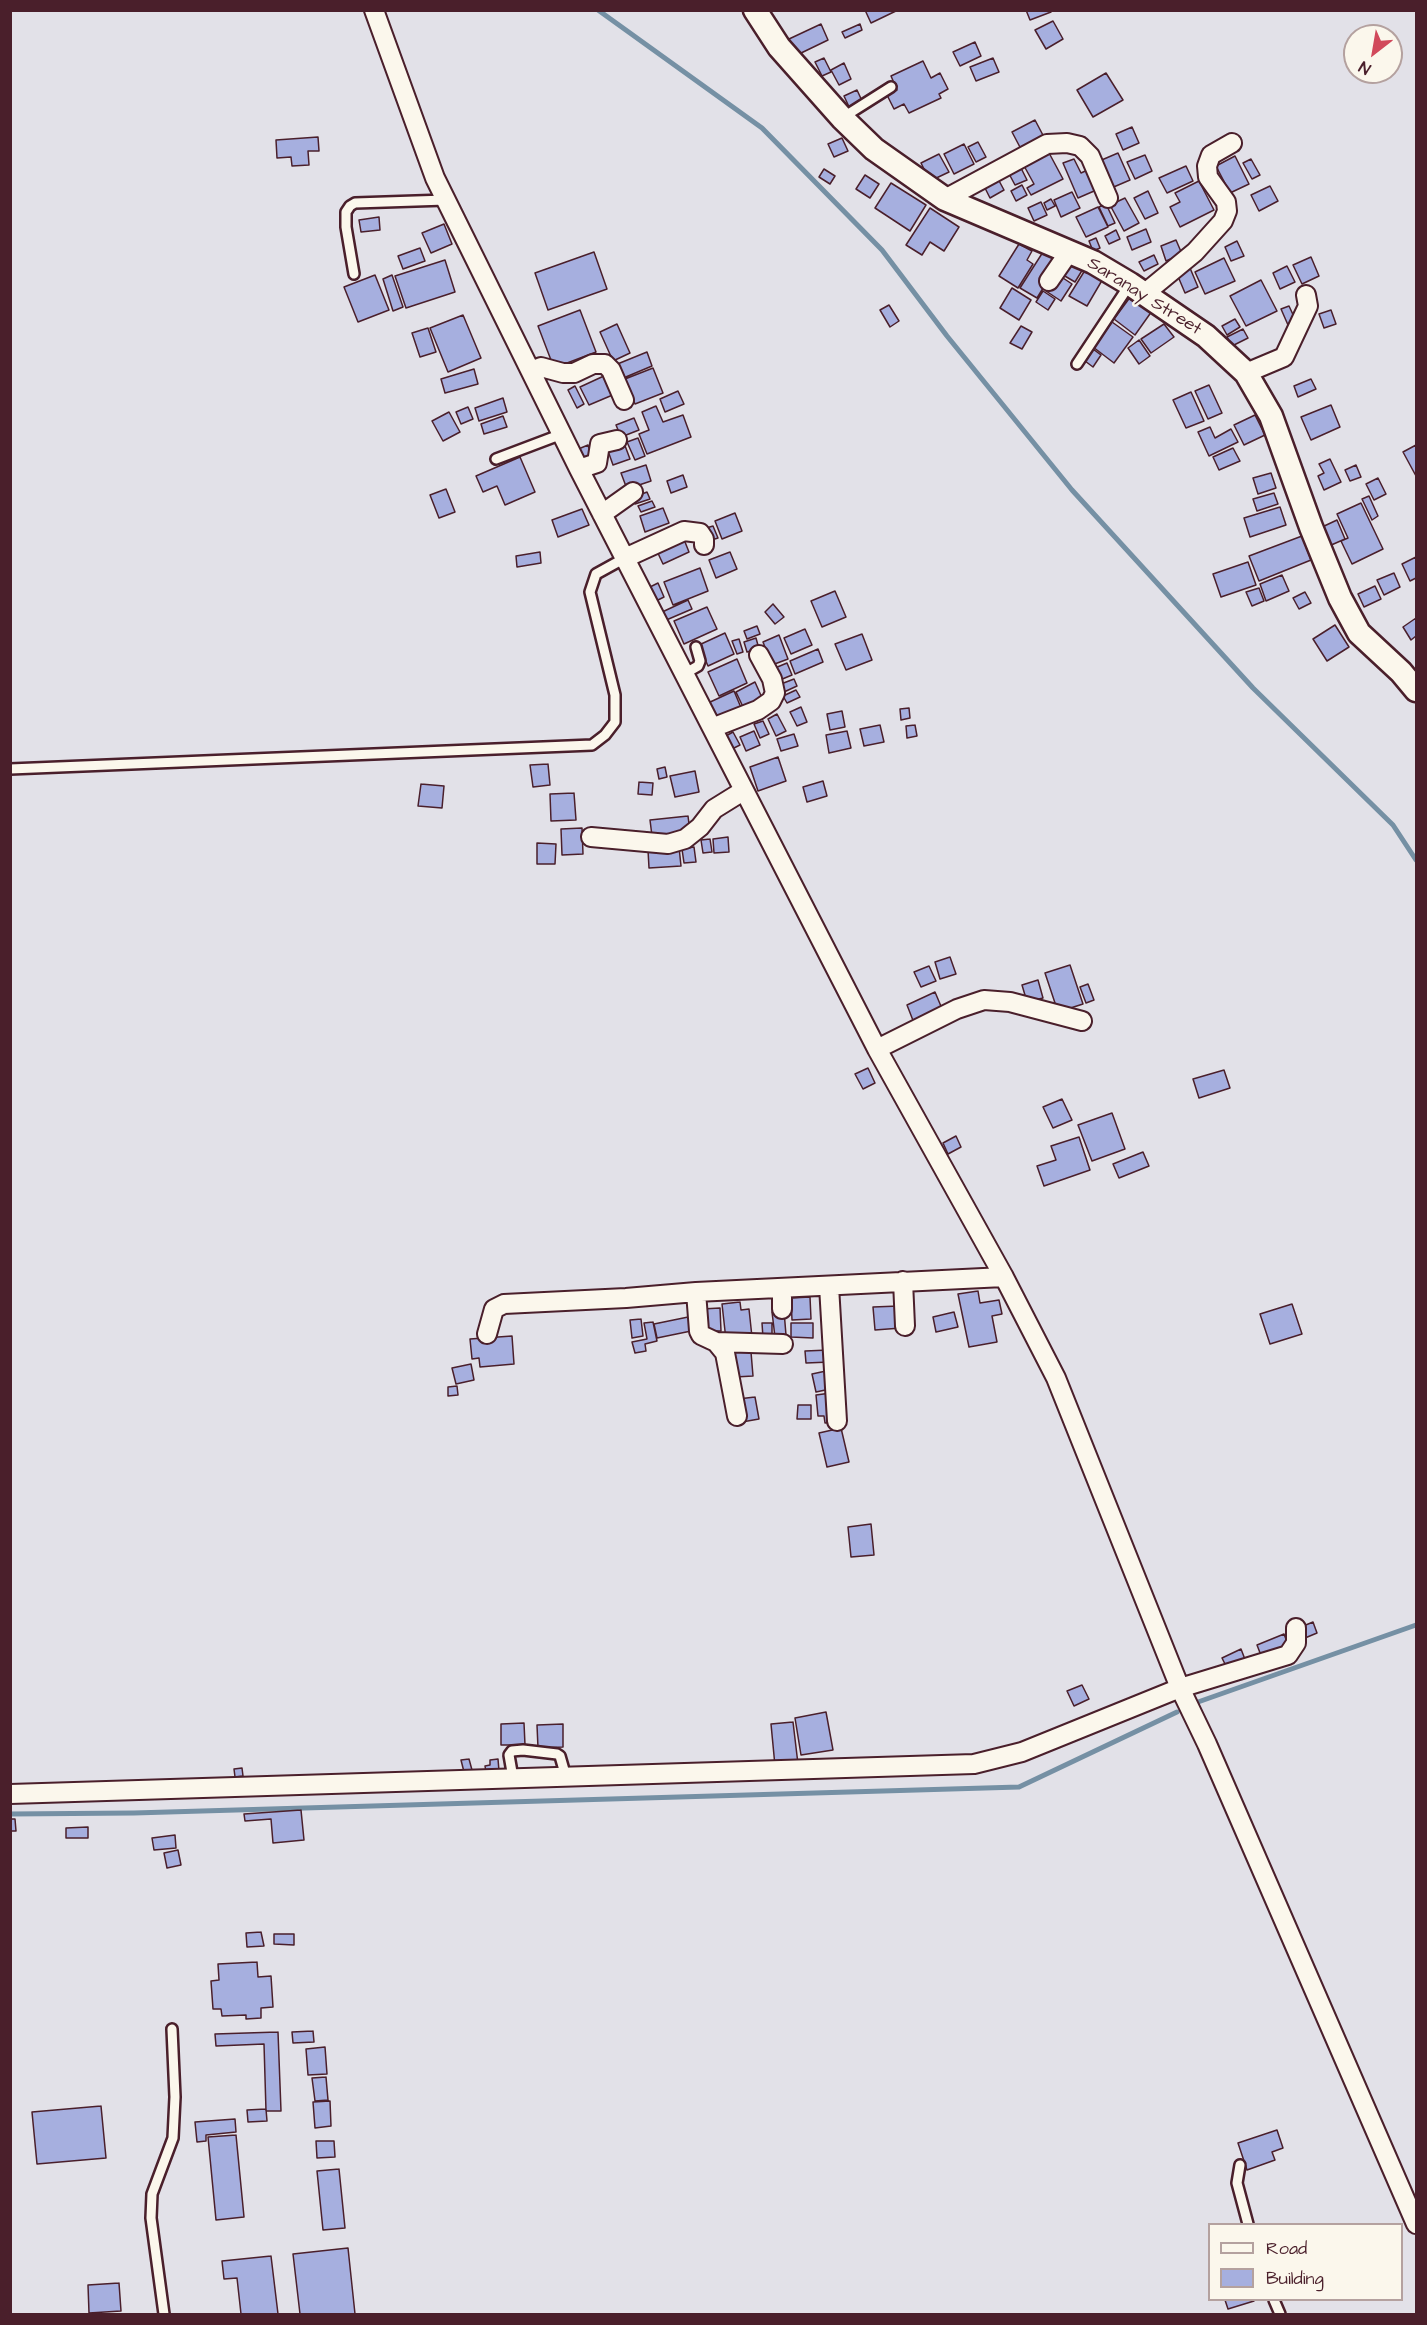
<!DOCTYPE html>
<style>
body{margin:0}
#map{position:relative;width:1427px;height:2325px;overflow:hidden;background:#e2e1e8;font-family:"Architects Daughter",sans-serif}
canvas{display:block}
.frame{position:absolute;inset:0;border:12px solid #4a1f2b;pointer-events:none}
.legend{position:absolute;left:1208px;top:2223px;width:195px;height:78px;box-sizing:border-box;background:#fbf7ec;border:2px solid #b4a19f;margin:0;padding:8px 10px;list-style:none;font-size:18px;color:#4a1f2b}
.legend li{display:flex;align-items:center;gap:12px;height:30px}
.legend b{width:30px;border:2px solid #b4a19f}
.north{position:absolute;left:1343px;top:24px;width:60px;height:60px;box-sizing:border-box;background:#fbf7ec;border:2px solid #b4a19f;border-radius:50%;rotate:211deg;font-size:16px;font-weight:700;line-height:24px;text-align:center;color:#4a1f2b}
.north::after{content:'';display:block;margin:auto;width:21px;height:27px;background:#d1495b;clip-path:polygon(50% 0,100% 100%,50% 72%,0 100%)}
</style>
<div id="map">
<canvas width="1427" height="2325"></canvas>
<div class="frame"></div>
<ul class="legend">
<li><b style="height:8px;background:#fbf7ec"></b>Road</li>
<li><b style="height:16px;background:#a6afdf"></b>Building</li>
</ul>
<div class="north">N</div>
</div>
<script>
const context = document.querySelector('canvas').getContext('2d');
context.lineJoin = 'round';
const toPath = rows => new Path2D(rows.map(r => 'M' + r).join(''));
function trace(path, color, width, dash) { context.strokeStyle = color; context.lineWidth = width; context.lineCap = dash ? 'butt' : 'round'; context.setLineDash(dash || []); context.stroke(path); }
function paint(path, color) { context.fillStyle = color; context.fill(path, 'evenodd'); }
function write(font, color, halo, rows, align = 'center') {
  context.font = font + ' "Architects Daughter",sans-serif'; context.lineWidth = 5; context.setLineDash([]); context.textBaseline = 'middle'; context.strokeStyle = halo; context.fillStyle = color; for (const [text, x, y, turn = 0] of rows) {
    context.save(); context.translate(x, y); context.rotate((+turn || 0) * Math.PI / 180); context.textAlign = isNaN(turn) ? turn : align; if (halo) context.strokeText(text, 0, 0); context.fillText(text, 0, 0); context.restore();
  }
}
trace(toPath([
 [598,10,762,128,882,250,947,336,1072,490,1253,688,1393,825,1416,860],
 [1198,1702,1416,1625],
 [10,1814,134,1813,1019,1787,1177,1712]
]), '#7590a4', 5);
const building = toPath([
 [865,10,898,10,871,23,865,10],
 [1026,10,1050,10,1051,12,1030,20,1026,10],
 [1053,21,1063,39,1046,49,1035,30,1053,21],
 [821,24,828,40,797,55,789,39,821,24],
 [860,24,862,30,845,38,842,32,860,24],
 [975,42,981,56,960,66,953,52,975,42],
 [824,58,831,72,822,76,815,62,824,58],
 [993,58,999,72,976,81,970,67,993,58],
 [923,61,931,78,940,73,948,89,939,94,941,98,909,113,904,104,894,109,887,95,897,90,891,76,923,61],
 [844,63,851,79,839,85,831,70,844,63],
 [1106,73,1123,100,1093,117,1077,90,1106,73],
 [857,90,863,103,850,109,844,96,857,90],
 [1035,120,1045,139,1022,151,1012,132,1035,120],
 [1132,127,1139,143,1123,150,1116,134,1132,127],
 [318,137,319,151,308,151,309,165,292,166,291,157,277,158,276,140,318,137],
 [842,138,848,151,834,157,828,144,842,138],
 [978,142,986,157,976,162,968,147,978,142],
 [964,144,974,164,954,174,944,154,964,144],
 [1048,151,1063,179,1031,195,1027,188,1034,184,1023,164,1048,151],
 [1118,153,1130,180,1109,189,1097,162,1118,153],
 [939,154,949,172,930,181,921,163,939,154],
 [1145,155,1152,171,1135,179,1127,162,1145,155],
 [1235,156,1249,184,1230,193,1216,166,1235,156],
 [1074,159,1081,173,1092,168,1101,188,1078,198,1063,163,1074,159],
 [1251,159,1260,175,1252,179,1243,163,1251,159],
 [1019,164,1027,180,1015,185,1007,170,1019,164],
 [1186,166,1193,181,1167,193,1159,178,1186,166],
 [824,169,835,176,830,184,819,177,824,169],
 [865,175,879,184,870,198,856,189,865,175],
 [997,177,1004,190,990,198,983,184,997,177],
 [1199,181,1214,210,1180,227,1170,207,1180,202,1175,193,1199,181],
 [891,183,926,205,910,231,875,208,891,183],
 [1022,185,1027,195,1016,201,1011,191,1022,185],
 [1270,186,1278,201,1259,211,1251,195,1270,186],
 [1148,191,1158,213,1145,219,1134,198,1148,191],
 [1072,192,1080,208,1061,217,1054,200,1072,192],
 [1125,198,1139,223,1124,231,1110,205,1125,198],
 [1051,199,1055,206,1047,210,1044,203,1051,199],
 [1041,202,1047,215,1034,221,1028,208,1041,202],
 [1106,204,1115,223,1108,226,1099,207,1106,204],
 [1098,207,1108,227,1086,237,1076,217,1098,207],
 [930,208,959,227,944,251,930,242,922,255,906,245,930,208],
 [379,217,380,230,361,232,359,220,379,217],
 [444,224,452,244,431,253,422,233,444,224],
 [1146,229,1151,242,1132,250,1127,237,1146,229],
 [1116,230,1120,239,1109,244,1105,236,1116,230],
 [1096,238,1100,248,1093,251,1089,241,1096,238],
 [1176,240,1182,254,1166,261,1161,246,1176,240],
 [1237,241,1244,256,1231,261,1225,247,1237,241],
 [1019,244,1032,251,1027,260,1033,264,1018,288,999,276,1019,244],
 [420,248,425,261,403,269,398,256,420,248],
 [594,252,607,289,548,310,535,273,594,252],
 [1043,252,1059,262,1037,298,1020,288,1043,252],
 [1069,253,1086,264,1075,282,1058,272,1069,253],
 [1154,255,1158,264,1144,271,1139,262,1154,255],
 [1311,257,1319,276,1302,284,1293,265,1311,257],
 [1224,258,1235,281,1205,294,1195,272,1224,258],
 [445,260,455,292,406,308,395,276,445,260],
 [1287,266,1295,282,1280,289,1273,273,1287,266],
 [1087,267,1104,277,1087,306,1069,296,1087,267],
 [1190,268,1198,287,1185,293,1177,274,1190,268],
 [1057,274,1072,284,1061,301,1046,291,1057,274],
 [375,275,389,310,358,322,344,287,375,275],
 [392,275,403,307,393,311,383,279,392,275],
 [1261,280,1277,311,1246,326,1230,296,1261,280],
 [1012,288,1031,300,1019,320,1000,308,1012,288],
 [1043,291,1055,299,1048,310,1036,302,1043,291],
 [1131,296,1152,311,1135,335,1114,319,1131,296],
 [889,305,899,321,890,327,880,310,889,305],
 [1289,306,1296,321,1288,325,1281,309,1289,306],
 [580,310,596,352,554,368,538,326,580,310],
 [1331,310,1336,324,1324,328,1319,314,1331,310],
 [463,315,481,358,448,372,430,328,463,315],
 [1235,319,1240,327,1227,335,1222,326,1235,319],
 [1112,322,1133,337,1114,363,1093,347,1112,322],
 [617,324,630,353,613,361,600,332,617,324],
 [1164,324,1174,337,1151,353,1141,339,1164,324],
 [1021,326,1032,332,1022,349,1010,343,1021,326],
 [428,328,436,352,420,357,412,333,428,328],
 [1243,329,1248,338,1232,346,1227,337,1243,329],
 [1139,340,1150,356,1139,364,1128,348,1139,340],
 [1093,349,1101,355,1093,367,1085,361,1093,349],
 [647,352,652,366,621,379,615,365,647,352],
 [653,368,663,393,635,404,625,379,653,368],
 [474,369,478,384,445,393,441,379,474,369],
 [606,375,615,394,589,405,580,387,606,375],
 [1311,379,1316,389,1298,397,1294,386,1311,379],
 [1209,385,1222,413,1208,419,1195,391,1209,385],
 [575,386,584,404,577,408,568,390,575,386],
 [678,391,684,404,665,412,660,399,678,391],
 [1191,392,1204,421,1186,428,1173,400,1191,392],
 [503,398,507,412,479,421,475,408,503,398],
 [1331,405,1340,427,1311,440,1301,417,1331,405],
 [656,406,663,422,683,415,691,437,647,454,639,434,649,430,642,412,656,406],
 [468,407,473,419,461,424,456,412,468,407],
 [449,412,460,432,443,441,432,421,449,412],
 [1255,415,1265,435,1244,445,1234,425,1255,415],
 [503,416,507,427,484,434,481,424,503,416],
 [634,418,639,430,621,437,616,425,634,418],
 [1210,427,1215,438,1231,429,1238,442,1209,456,1198,432,1210,427],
 [638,438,645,456,635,460,627,442,638,438],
 [624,443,630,459,613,465,607,448,624,443],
 [588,445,591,455,580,459,576,450,588,445],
 [1416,445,1416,476,1403,452,1416,445],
 [1233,448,1240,461,1219,470,1213,457,1233,448],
 [520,457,535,492,505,505,497,486,483,492,476,476,520,457],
 [1330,459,1341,482,1324,490,1318,476,1324,473,1319,464,1330,459],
 [646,465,651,481,627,489,621,473,646,465],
 [1356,465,1361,477,1350,481,1345,470,1356,465],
 [1271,473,1276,488,1258,494,1253,478,1271,473],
 [683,475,687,487,671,493,667,481,683,475],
 [1378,478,1386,494,1374,500,1366,484,1378,478],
 [446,489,455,512,439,518,430,495,446,489],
 [647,492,650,499,635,504,632,498,647,492],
 [1274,493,1278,504,1257,511,1253,499,1274,493],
 [1369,496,1378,516,1372,520,1362,499,1369,496],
 [652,501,655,507,641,512,638,506,652,501],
 [1361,503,1383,549,1352,564,1341,541,1348,538,1337,514,1361,503],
 [1280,507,1286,525,1250,537,1244,518,1280,507],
 [663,508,669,523,645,532,640,516,663,508],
 [582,509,589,525,558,537,552,520,582,509],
 [735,513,742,531,722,539,715,521,735,513],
 [1337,520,1345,539,1329,546,1320,528,1337,520],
 [713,526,718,538,708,541,703,529,713,526],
 [1302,536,1311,560,1259,581,1249,556,1302,536],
 [683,537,689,552,663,564,656,549,683,537],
 [540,552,541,563,517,567,516,556,540,552],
 [730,552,737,569,716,578,709,560,730,552],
 [1416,557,1416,578,1410,581,1402,564,1416,557],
 [1248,562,1256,585,1221,597,1213,574,1248,562],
 [700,568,708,591,673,605,664,582,700,568],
 [1394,573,1400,587,1384,595,1377,580,1394,573],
 [1282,575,1289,591,1266,601,1260,584,1282,575],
 [658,583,664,597,652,603,646,589,658,583],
 [1375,586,1381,599,1364,607,1358,594,1375,586],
 [1259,588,1264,601,1252,606,1246,592,1259,588],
 [835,591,846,617,822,627,811,601,835,591],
 [1305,592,1311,603,1299,609,1293,598,1305,592],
 [688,600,692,609,664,621,660,613,688,600],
 [773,604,784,617,775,624,765,612,773,604],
 [707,607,717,629,684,644,674,621,707,607],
 [1416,618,1416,636,1411,640,1403,627,1416,618],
 [1335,625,1349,647,1327,661,1313,639,1335,625],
 [757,626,760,634,747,639,744,631,757,626],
 [805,629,812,645,791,654,784,638,805,629],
 [725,633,734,654,708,666,699,645,725,633],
 [862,634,872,660,846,670,835,644,862,634],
 [779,635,788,659,772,665,763,642,779,635],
 [756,638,759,649,747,652,744,642,756,638],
 [739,639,743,652,737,654,732,641,739,639],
 [818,649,823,662,795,674,790,661,818,649],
 [737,659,747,683,719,696,708,672,737,659],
 [787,663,792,675,780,680,775,668,787,663],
 [794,679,797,686,784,692,781,684,794,679],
 [755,682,763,700,744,709,736,692,755,682],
 [796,690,800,697,787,703,783,696,796,690],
 [734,691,742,710,716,721,708,703,734,691],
 [801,707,807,722,797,726,790,712,801,707],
 [909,708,910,718,901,720,900,709,909,708],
 [842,711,845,727,830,730,827,714,842,711],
 [777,714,786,731,776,736,768,719,777,714],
 [763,721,769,734,760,738,754,724,763,721],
 [880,725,884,742,864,746,860,729,880,725],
 [915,725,917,736,907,738,906,726,915,725],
 [754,731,760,745,746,751,740,737,754,731],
 [847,731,851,748,829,753,826,735,847,731],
 [733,732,740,745,730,750,724,737,733,732],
 [794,734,798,746,781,751,777,739,794,734],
 [778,757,786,781,758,791,750,767,778,757],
 [548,764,550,785,533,787,530,765,548,764],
 [665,767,667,777,659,779,657,769,665,767],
 [695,771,699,792,675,797,670,776,695,771],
 [823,781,827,796,807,802,803,787,823,781],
 [639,782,653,783,652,795,638,794,639,782],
 [421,784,444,786,442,808,418,806,421,784],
 [574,793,576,820,551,821,550,794,574,793],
 [688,816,690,832,652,836,650,820,688,816],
 [582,828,583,854,562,855,561,829,582,828],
 [728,837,729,852,714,853,713,839,728,837],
 [710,839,712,852,703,853,701,840,710,839],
 [537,843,556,844,555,864,537,864,537,843],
 [679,847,681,866,649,868,648,850,679,847],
 [694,847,696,862,684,863,682,849,694,847],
 [950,957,956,974,940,979,935,962,950,957],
 [1070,965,1083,1004,1058,1012,1045,973,1070,965],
 [929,966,936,981,921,987,914,972,929,966],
 [1038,980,1043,998,1027,1002,1022,985,1038,980],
 [1088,984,1094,1000,1086,1003,1080,987,1088,984],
 [935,992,943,1011,914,1023,907,1005,935,992],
 [868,1068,875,1083,863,1089,855,1074,868,1068],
 [1224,1070,1230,1088,1199,1098,1193,1079,1224,1070],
 [1062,1099,1072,1120,1053,1128,1043,1107,1062,1099],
 [1112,1113,1125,1149,1092,1161,1078,1125,1112,1113],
 [956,1136,961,1147,948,1154,943,1143,956,1136],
 [1079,1137,1090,1170,1044,1186,1037,1166,1056,1160,1051,1146,1079,1137],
 [1143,1152,1149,1166,1119,1178,1113,1164,1143,1152],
 [978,1291,980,1303,999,1300,1002,1314,992,1316,997,1342,969,1347,958,1294,978,1291],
 [810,1297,811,1319,792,1320,791,1298,810,1297],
 [740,1302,741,1310,749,1309,752,1337,726,1340,722,1304,740,1302],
 [1292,1304,1302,1334,1270,1344,1260,1314,1292,1304],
 [899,1306,901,1328,875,1330,873,1307,899,1306],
 [720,1308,721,1331,703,1331,702,1309,720,1308],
 [784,1311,786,1335,775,1337,772,1312,784,1311],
 [954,1312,958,1327,936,1332,933,1317,954,1312],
 [693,1316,696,1330,657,1338,654,1324,693,1316],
 [641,1319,643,1336,632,1338,630,1320,641,1319],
 [653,1322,657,1341,645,1344,646,1351,635,1353,632,1342,647,1339,644,1323,653,1322],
 [762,1323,772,1323,772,1337,763,1338,762,1323],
 [791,1323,813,1323,813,1338,791,1337,791,1323],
 [512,1336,514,1364,480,1367,479,1358,472,1359,470,1339,512,1336],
 [744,1348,744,1352,751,1352,753,1376,735,1377,733,1349,744,1348],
 [829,1350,830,1362,806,1363,805,1351,829,1350],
 [471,1364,474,1380,456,1384,452,1368,471,1364],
 [826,1371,830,1389,816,1392,812,1374,826,1371],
 [457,1386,458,1395,448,1396,448,1387,457,1386],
 [831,1393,835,1422,825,1423,824,1416,818,1416,816,1395,831,1393],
 [755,1397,759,1419,742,1422,738,1399,755,1397],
 [798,1405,811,1405,811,1419,797,1419,798,1405],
 [841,1428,849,1462,827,1467,819,1433,841,1428],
 [871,1524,874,1555,851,1557,848,1527,871,1524],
 [1313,1622,1317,1633,1305,1638,1301,1627,1313,1622],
 [1284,1634,1289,1647,1262,1658,1257,1645,1284,1634],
 [1241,1649,1246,1662,1228,1670,1222,1658,1241,1649],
 [1082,1685,1089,1699,1074,1706,1067,1691,1082,1685],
 [826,1712,833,1750,801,1755,795,1718,826,1712],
 [793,1722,798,1764,775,1766,771,1724,793,1722],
 [524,1723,525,1745,501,1745,501,1724,524,1723],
 [563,1724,563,1747,538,1748,537,1725,563,1724],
 [469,1759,472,1770,464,1772,461,1760,469,1759],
 [498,1759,499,1771,486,1772,485,1766,490,1765,490,1760,498,1759],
 [242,1768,243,1776,235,1777,234,1769,242,1768],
 [301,1810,304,1840,273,1843,271,1819,245,1821,244,1814,301,1810],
 [10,1819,15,1819,16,1831,10,1831,10,1819],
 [88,1827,88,1838,66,1838,66,1828,88,1827],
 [175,1835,176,1848,154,1850,152,1838,175,1835],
 [178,1850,181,1865,167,1868,164,1853,178,1850],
 [261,1932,264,1946,247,1947,246,1933,261,1932],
 [274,1934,294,1934,294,1945,274,1944,274,1934],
 [257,1962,258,1977,271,1976,273,2007,261,2008,261,2018,246,2019,246,2015,222,2016,221,2009,213,2009,211,1981,219,1980,218,1964,257,1962],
 [313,2031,314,2042,293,2043,292,2032,313,2031],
 [278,2032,281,2111,266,2111,264,2044,216,2046,215,2034,278,2032],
 [325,2047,327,2074,308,2075,306,2049,325,2047],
 [326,2077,328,2100,315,2101,312,2078,326,2077],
 [330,2101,331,2126,315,2128,313,2102,330,2101],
 [101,2106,106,2158,37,2164,32,2112,101,2106],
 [266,2109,267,2121,248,2122,247,2110,266,2109],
 [235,2119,236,2132,206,2135,206,2141,197,2142,195,2122,235,2119],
 [1277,2130,1283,2148,1272,2152,1275,2160,1247,2170,1238,2143,1277,2130],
 [236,2135,244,2217,216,2220,208,2137,236,2135],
 [316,2141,334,2141,335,2157,317,2158,316,2141],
 [339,2169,345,2228,323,2230,317,2171,339,2169],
 [348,2248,355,2314,300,2314,293,2254,348,2248],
 [271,2256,278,2314,241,2314,237,2278,224,2279,222,2261,271,2256],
 [119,2283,121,2311,89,2313,88,2285,119,2283],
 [1225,2300,1253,2300,1254,2301,1228,2309,1225,2300]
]);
paint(building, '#a6afdf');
trace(building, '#4a1f2b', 1.5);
const service = toPath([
 [842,118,891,87],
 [354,274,346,227,346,212,350,206,355,203,446,200],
 [1077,364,1130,284],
 [496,459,562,434],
 [684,674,698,666,700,661,696,647],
 [10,769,592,745,605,735,615,722,615,695,590,592,596,574,625,558],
 [513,1778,509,1755,512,1751,523,1750,557,1754,560,1756,566,1777],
 [1240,2165,1237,2183,1248,2224],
 [1274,2300,1280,2314],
 [164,2314,151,2218,152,2194,173,2138,175,2097,172,2029]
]);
const minor = toPath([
 [374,10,435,178,579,469,877,1049,1004,1277,1056,1378,1180,1688,1207,1744,1416,2224],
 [945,199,1047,144,1067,143,1080,146,1090,156,1108,198],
 [1049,281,1069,252],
 [1144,294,1195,252,1223,221,1227,211,1226,202,1208,177,1207,166,1211,155,1232,143],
 [531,371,541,367,563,373,574,373,593,364,605,364,611,370,624,400],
 [1246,373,1284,357,1308,306,1306,295],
 [579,469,597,463,600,444,617,440],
 [602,514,633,492],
 [625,558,684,531,700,533,704,539,704,545],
 [712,728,758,710,771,701,775,693,772,679,759,655],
 [591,837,668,844,685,839,700,827,714,809,743,791],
 [877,1049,957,1009,984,1000,1010,1002,1082,1021],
 [903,1281,905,1326],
 [829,1286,837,1421],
 [782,1288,782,1309],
 [696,1292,699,1331,701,1335,716,1342,725,1353,737,1416],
 [487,1334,494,1309,504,1304,626,1298,696,1292,1004,1277],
 [716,1342,783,1344],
 [10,1794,974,1764,1022,1752,1180,1688,1288,1655,1296,1643,1296,1628]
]);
const tertiary = toPath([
 [755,10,779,47,842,118,874,149,945,199,1093,262,1130,284,1206,336,1246,373,1271,416,1311,527,1340,598,1359,633,1401,672,1416,690]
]);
trace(service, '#4a1f2b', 14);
trace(minor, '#4a1f2b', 22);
trace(tertiary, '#4a1f2b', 27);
trace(service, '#fbf7ec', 9);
trace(minor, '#fbf7ec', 18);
trace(tertiary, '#fbf7ec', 22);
write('18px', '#4a1f2b', '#fbf7ec', [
 ["Saranay Street",1144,297,32]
]);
</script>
